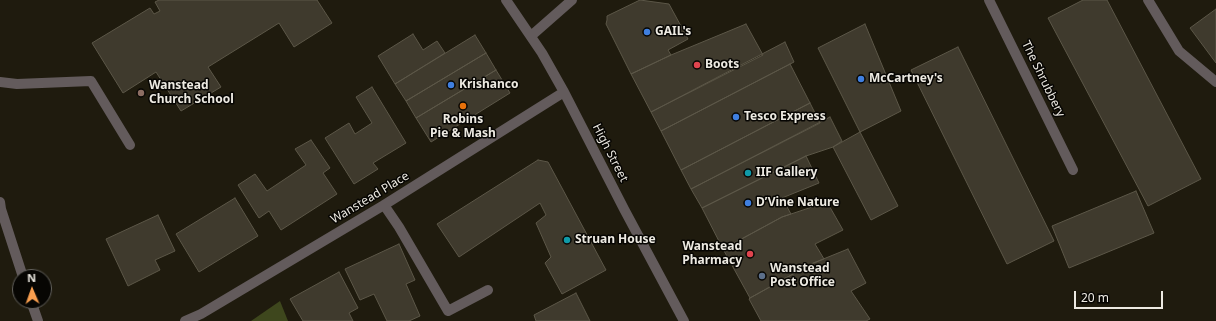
<!DOCTYPE html>
<meta charset="utf-8">
<style>
body{margin:0}
#map{position:relative;width:1216px;height:321px;overflow:hidden;background:#1f1b0e;font-family:"Noto Sans",sans-serif}
canvas{display:block}
.north{position:absolute;left:12px;top:269px;width:40px;height:40px;box-sizing:border-box;background:#070603;border:1px solid #63615c;border-radius:50%;rotate:358deg;font-size:11px;font-weight:700;line-height:16px;text-align:center;color:#edeae2}
.north::after{content:'';display:block;margin:auto;width:14px;height:18px;background:#fa9f4f;clip-path:polygon(50% 0,100% 100%,50% 72%,0 100%)}
.scale{position:absolute;left:1074px;top:291px;width:89px;height:18px;box-sizing:border-box;border:2px solid #edeae2;border-top:0;padding-left:5px;font-size:12px;line-height:14px;white-space:nowrap;color:#edeae2;-webkit-text-stroke:3px #070603;paint-order:stroke}
</style>
<div id="map">
<canvas width="1216" height="321"></canvas>
<div class="north">N</div>
<div class="scale">20 m</div>
</div>
<script>
const context = document.querySelector('canvas').getContext('2d');
context.lineJoin = 'round';
function paint(path, color) { context.fillStyle = color; context.fill(path, 'evenodd'); }
const toPath = rows => new Path2D(rows.map(r => 'M' + r).join(''));
function trace(path, color, width, dash) { context.strokeStyle = color; context.lineWidth = width; context.lineCap = dash ? 'butt' : 'round'; context.setLineDash(dash || []); context.stroke(path); }
function write(font, color, halo, rows, align = 'center') {
  context.font = font + ' "Noto Sans",sans-serif'; context.lineWidth = 3; context.setLineDash([]); context.textBaseline = 'middle'; context.strokeStyle = halo; context.fillStyle = color; for (const [text, x, y, turn = 0] of rows) {
    context.save(); context.translate(x, y); context.rotate((+turn || 0) * Math.PI / 180); context.textAlign = isNaN(turn) ? turn : align; if (halo) context.strokeText(text, 0, 0); context.fillText(text, 0, 0); context.restore();
  }
}
paint(toPath([
 [280,301,288,321,251,321]
]), '#3e471d');
const building = toPath([
 [159,0,317,0,332,23,294,47,279,23,208,67,221,87,181,111,156,72,123,93,92,43,150,8,154,14,160,11,155,2,159,0],
 [640,0,669,4,688,39,668,50,671,55,631,74,606,24,607,20,607,16,640,0],
 [1083,0,1107,0,1201,179,1148,206,1048,18,1083,0],
 [1216,9,1216,63,1190,28,1216,9],
 [746,24,763,55,651,112,631,74,671,55,746,24],
 [865,24,901,111,860,132,818,48,865,24],
 [413,34,423,50,437,41,445,53,395,84,378,56,413,34],
 [475,35,486,53,406,101,395,84,475,35],
 [785,42,794,62,661,131,651,112,785,42],
 [958,47,1054,241,1007,264,911,70,958,47],
 [486,53,496,70,416,118,406,101,486,53],
 [790,64,810,103,681,170,661,131,790,64],
 [496,70,510,93,431,142,416,118,496,70],
 [372,87,406,143,373,163,378,169,354,184,325,138,349,123,355,134,372,123,356,97,372,87],
 [810,103,820,123,691,189,681,170,810,103],
 [830,117,842,141,833,147,806,156,702,208,691,189,830,117],
 [860,132,898,206,871,220,833,147,860,132],
 [311,140,330,168,323,173,337,194,281,230,269,211,259,218,238,185,255,174,267,191,306,165,295,149,311,140],
 [806,156,819,183,782,198,791,214,782,217,723,249,702,208,806,156],
 [538,160,548,162,606,270,562,294,545,263,551,257,536,223,546,215,540,203,459,257,437,224,538,160],
 [1136,191,1154,233,1069,268,1052,226,1136,191],
 [235,198,258,236,199,272,176,234,235,198],
 [827,202,843,230,815,244,824,259,811,264,750,298,723,249,782,217,827,202],
 [158,215,175,251,155,260,160,270,128,286,106,239,158,215],
 [399,244,415,280,406,284,420,316,409,321,387,321,374,294,360,300,345,269,399,244],
 [848,249,866,283,851,291,870,319,866,321,761,321,749,299,750,298,811,264,848,249],
 [339,272,358,308,349,313,353,321,303,321,290,299,339,272],
 [576,293,590,321,536,321,534,315,576,293]
]);
paint(building, '#3f3a2d');
trace(building, '#5c5748', 1);
trace(toPath([
 [506,0,542,53,564,92,624,209,684,321],
 [989,0,1073,170],
 [1148,0,1179,51,1216,82],
 [531,36,572,0],
 [0,82,17,84,91,81,130,145],
 [0,202,1,209,23,277],
 [384,205,399,227,448,311,488,290],
 [31,301,38,321],
 [185,321,201,314,384,205,564,92]
]), '#635b5c', 10);
for (const [x, y, r, color] of [
 [647,32,4,"#3f7fe0"],
 [697,65,4,"#e0444e"],
 [861,79,4,"#3f7fe0"],
 [451,85,4,"#3f7fe0"],
 [141,93,4,"#8d6e63"],
 [463,106,4,"#e8710a"],
 [736,117,4,"#3f7fe0"],
 [748,173,4,"#0f9aa8"],
 [748,203,4,"#3f7fe0"],
 [567,240,4,"#0f9aa8"],
 [750,254,4,"#e0444e"],
 [762,276,4,"#5c6f8a"]
]) { const dot = new Path2D(); dot.arc(x, y, r, 0, 2 * Math.PI); context.fillStyle = color; context.fill(dot); trace(dot, '#070603', 1.5); }
write('bold 12px', '#edeae2', '#070603', [
 ["GAIL's",655,32],
 ["Boots",705,65],
 ["McCartney's",869,79],
 ["Krishanco",459,85],
 ["Wanstead",149,86],
 ["Church School",149,100],
 ["Tesco Express",744,117],
 ["Robins",463,120,"center"],
 ["Pie & Mash",463,134,"center"],
 ["IIF Gallery",756,173],
 ["D’Vine Nature",756,203],
 ["Struan House",575,240],
 ["Wanstead",742,247,"right"],
 ["Pharmacy",742,261,"right"],
 ["Wanstead",770,269],
 ["Post Office",770,283]
], 'left');
write('12px', '#edeae2', '#070603', [
 ["The Shrubbery",1043,79,64],
 ["High Street",610,153,63],
 ["Wanstead Place",370,198,-31]
]);
</script>
